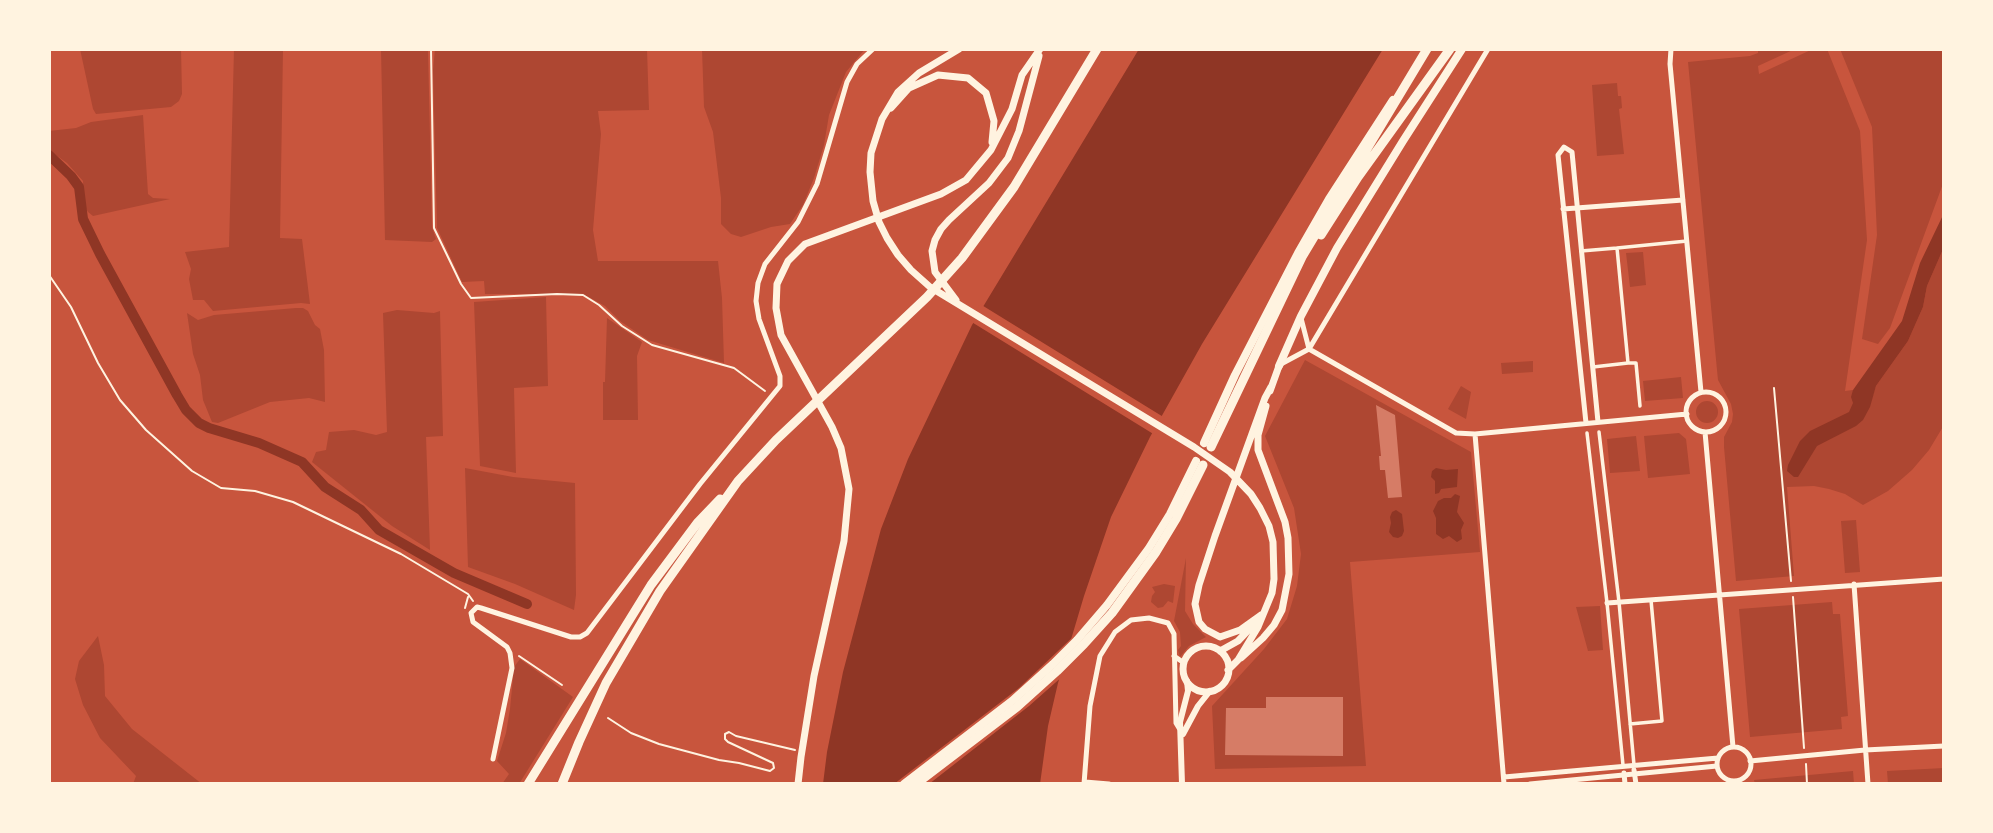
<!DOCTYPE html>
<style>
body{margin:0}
#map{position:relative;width:1993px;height:833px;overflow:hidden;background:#c8553d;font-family:Lora,serif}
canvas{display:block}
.frame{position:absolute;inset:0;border:51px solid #fff3e0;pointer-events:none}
</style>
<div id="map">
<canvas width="1993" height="833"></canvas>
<div class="frame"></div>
</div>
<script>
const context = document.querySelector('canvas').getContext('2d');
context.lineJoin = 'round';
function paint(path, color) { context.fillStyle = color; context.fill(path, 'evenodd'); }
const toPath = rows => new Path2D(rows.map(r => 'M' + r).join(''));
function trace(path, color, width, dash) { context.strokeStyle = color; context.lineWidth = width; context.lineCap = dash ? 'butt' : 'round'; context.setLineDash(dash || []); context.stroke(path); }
paint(toPath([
 [80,49,181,49,182,94,179,101,171,107,96,114,93,109],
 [234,49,283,49,280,238,302,239,310,304,301,303,213,311,204,300,193,300,189,279,191,269,185,252,229,247],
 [381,49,428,49,432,227,436,239,432,242,385,240],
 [435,49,647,49,649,110,598,111,601,134,593,230,598,261,718,261,722,298,724,363,648,340,620,321,605,306,583,294,485,294,484,281,462,282,437,228,433,70],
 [702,49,865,49,846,72,829,115,824,145,814,178,803,205,790,224,771,227,741,237,731,234,721,224,721,198,713,132,704,107],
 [1758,49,1795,49,1758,66,1759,74,1813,49,1827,49,1860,131,1867,240,1845,391,1853,390,1873,395,1876,386,1908,341,1923,307,1927,286,1944,247,1944,425,1929,450,1912,470,1888,491,1863,505,1845,494,1829,489,1814,486,1787,487,1794,576,1736,581,1724,447,1724,437,1732,422,1733,414,1731,404,1718,380,1717,370,1688,62,1750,56,1758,53],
 [1840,49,1944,49,1944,181,1890,328,1878,344,1862,339,1877,235,1872,127],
 [1617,83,1618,96,1621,96,1622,108,1619,109,1624,154,1597,156,1592,85],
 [143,115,148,194,153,198,170,199,93,216,88,212,84,205,83,181,67,163,49,150,49,131,76,128,91,122],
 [1643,252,1646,285,1630,287,1626,253],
 [546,297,548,386,514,388,516,473,480,466,474,302],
 [296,308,303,308,308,311,315,325,320,329,324,350,325,402,309,398,270,402,218,423,212,422,203,400,200,375,193,354,187,313,198,320,214,315],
 [397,310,434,313,440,311,443,436,426,437,430,550,392,526,312,462,316,452,326,450,329,432,354,430,376,435,387,432,383,313],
 [607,318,642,342,637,356,638,420,603,420,603,382,605,382],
 [1305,360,1471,452,1480,552,1350,562,1366,766,1215,769,1212,706,1264,649,1287,619,1297,586,1301,554,1294,508,1265,436],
 [1533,361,1533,372,1502,374,1501,363],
 [1681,377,1683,398,1645,401,1643,381],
 [1461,386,1471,392,1466,419,1448,409],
 '1696 412a11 11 0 1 1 22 0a11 11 0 1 1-22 0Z',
 [1679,433,1686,439,1690,474,1648,478,1644,436],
 [1636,436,1640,471,1610,473,1607,439],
 [465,468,513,477,575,483,576,595,574,610,515,584,468,567],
 [1856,520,1860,572,1845,573,1841,521],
 [1186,558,1185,611,1193,624,1206,637,1189,646,1180,657,1178,650,1181,646,1180,632,1174,621],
 [1164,584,1175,586,1173,603,1168,601,1163,607,1158,608,1151,602,1152,596,1155,592,1152,587],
 [1832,602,1833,614,1840,614,1848,716,1841,717,1842,729,1750,737,1739,609],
 [1600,606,1603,650,1588,651,1576,607],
 [98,636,104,665,105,696,132,729,202,784,133,784,136,776,100,738,83,705,75,679,79,661],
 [520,659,573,697,519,784,502,784,509,774,497,761,506,733,510,709,514,667],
 [1944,768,1944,784,1888,784,1887,771],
 [1853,771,1854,784,1755,784,1754,780]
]), '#ae4732');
paint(toPath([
 [1139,49,1383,49,1202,344,1150,437,1111,517,1084,596,1058,683,1048,726,1040,784,823,784,827,752,843,672,881,529,908,459,972,325],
 [1944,213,1944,247,1927,286,1923,307,1908,341,1876,386,1870,407,1863,420,1856,426,1817,446,1798,477,1794,477,1787,471,1788,465,1800,441,1810,431,1849,412,1853,403,1851,397,1853,390,1902,321,1920,263],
 [1436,468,1446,470,1458,469,1457,487,1441,489,1439,493,1435,494,1435,481,1431,477,1432,471],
 [1455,494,1460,496,1457,512,1464,523,1461,530,1462,539,1457,542,1449,536,1443,539,1436,534,1436,518,1433,511,1438,501,1444,498,1451,498],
 [1396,510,1402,514,1404,531,1402,536,1398,538,1393,537,1389,532,1391,523,1390,517,1392,512]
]), '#8f3625');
paint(toPath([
 [980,304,1165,418,1155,435,970,321],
 [1077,633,1064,675,1029,706,929,784,894,784,1019,688]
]), '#c8553d');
trace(toPath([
 [49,155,71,176,79,187,83,219,100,254,177,395,186,410,199,423,209,428,259,443,302,462,325,487,361,510,379,530,454,573,527,604]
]), '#8f3625', 10);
paint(toPath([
 [1376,405,1395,415,1402,497,1388,498,1385,470,1380,470,1379,456,1381,456],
 [1266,697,1343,697,1343,756,1225,755,1226,708,1266,708]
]), '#d67c66');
trace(toPath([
 [431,49,434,228,461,284,471,298,557,294,583,295,599,305,622,326,652,345,734,368,765,391],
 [49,275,71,307,98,363,120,400,146,430,192,471,221,488,255,491,293,502,401,554,468,594,473,601],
 [1774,388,1791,581],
 [1793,597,1804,748],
 [465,608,468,597],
 [519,656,562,685],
 [608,718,631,733,659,744,719,760,739,763,770,771,774,768,773,763,728,742,725,739,725,734,729,732,736,736,795,750],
 [1806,764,1807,784]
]), '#fff3e0', 2);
trace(toPath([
 [1581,251,1617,248],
 [1593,367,1628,363],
 [1640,406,1636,363,1628,363,1617,248,1687,241],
 [1599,432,1619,602,1634,765],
 [1587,433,1607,603,1623,765],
 [1630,724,1662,721,1651,600]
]), '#fff3e0', 3.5);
trace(toPath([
 [1671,49,1670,64,1701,392],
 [1563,209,1683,200],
 [1301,318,1309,349],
 [1309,349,1456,433,1475,434,1687,414],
 [1309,349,1488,49],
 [1281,364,1309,349],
 '1686 412a20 20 0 1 1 40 0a20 20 0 1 1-40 0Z',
 [1586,423,1558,155,1564,147,1572,152,1598,422],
 [1705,432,1733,747],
 [1475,434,1504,784],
 [1854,584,1868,784],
 [1607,603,1944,579],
 [1174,656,1184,663],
 '1717 764a17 17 0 1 1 34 0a17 17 0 1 1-34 0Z',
 [493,759,512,668,510,653,507,647,473,622,471,613,477,607,481,608,571,637,580,637,587,633,700,484,780,386,780,376,759,319,756,301,758,283,765,264,798,222,817,184,847,82,857,64,873,49],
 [1750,761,1865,750,1944,746],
 [1634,770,1636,784],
 [1624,773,1625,784],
 [1504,777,1718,758],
 [1085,782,1109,784],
 [1084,784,1090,706,1100,656,1115,632,1131,620,1149,618,1168,623,1174,634,1176,723,1179,728],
 [1530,784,1717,766]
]), '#fff3e0', 5);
trace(toPath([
 [1183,734,1198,706,1210,691],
 [1182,784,1180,722,1188,691,1187,681]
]), '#fff3e0', 6);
trace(toPath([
 [959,49,919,73,898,92,882,119,871,153,870,172,873,201,879,222,887,238,898,255,911,270,930,287,1194,447,1230,472,1251,494,1260,508,1269,526,1273,542,1274,579,1272,593,1258,627,1238,660,1228,670],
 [891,108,909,88,938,75,968,78,986,93,994,121,992,142],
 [956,300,935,272,932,251,935,240,941,229,949,220,989,183,1008,158,1019,131,1039,56],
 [1270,391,1279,366],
 [1261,615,1240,630,1220,637,1205,629,1199,622,1195,604,1199,585,1215,536,1265,398,1271,387],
 '1183 669a23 23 0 1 1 46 0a23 23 0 1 1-46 0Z',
 [1220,651,1238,641,1255,623],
 [1241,658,1263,638,1274,625,1282,610,1289,574,1288,538,1285,522,1258,450,1258,435,1266,406],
 [798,784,801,757,814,676,844,541,849,489,841,448,832,427,781,335,776,308,777,284,788,261,805,244,941,194,966,180,991,150,1012,109,1022,75,1040,49]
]), '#fff3e0', 7);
trace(toPath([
 [1279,366,1301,316,1337,248,1403,141,1462,49],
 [1204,443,1235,375,1298,253,1329,199,1393,100],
 [904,784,1012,701,1053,664,1077,640,1107,605,1149,548,1170,514,1196,461]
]), '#fff3e0', 8);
trace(toPath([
 [1321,235,1358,177,1450,49],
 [1211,447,1302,257,1427,49],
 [528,784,651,585,698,522,720,499],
 [562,784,579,742,606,683,660,591,738,481,776,440,927,297,962,258,1014,187,1097,49],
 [916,784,1017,707,1057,671,1084,644,1112,613,1156,552,1176,519,1203,465]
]), '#fff3e0', 9);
</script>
